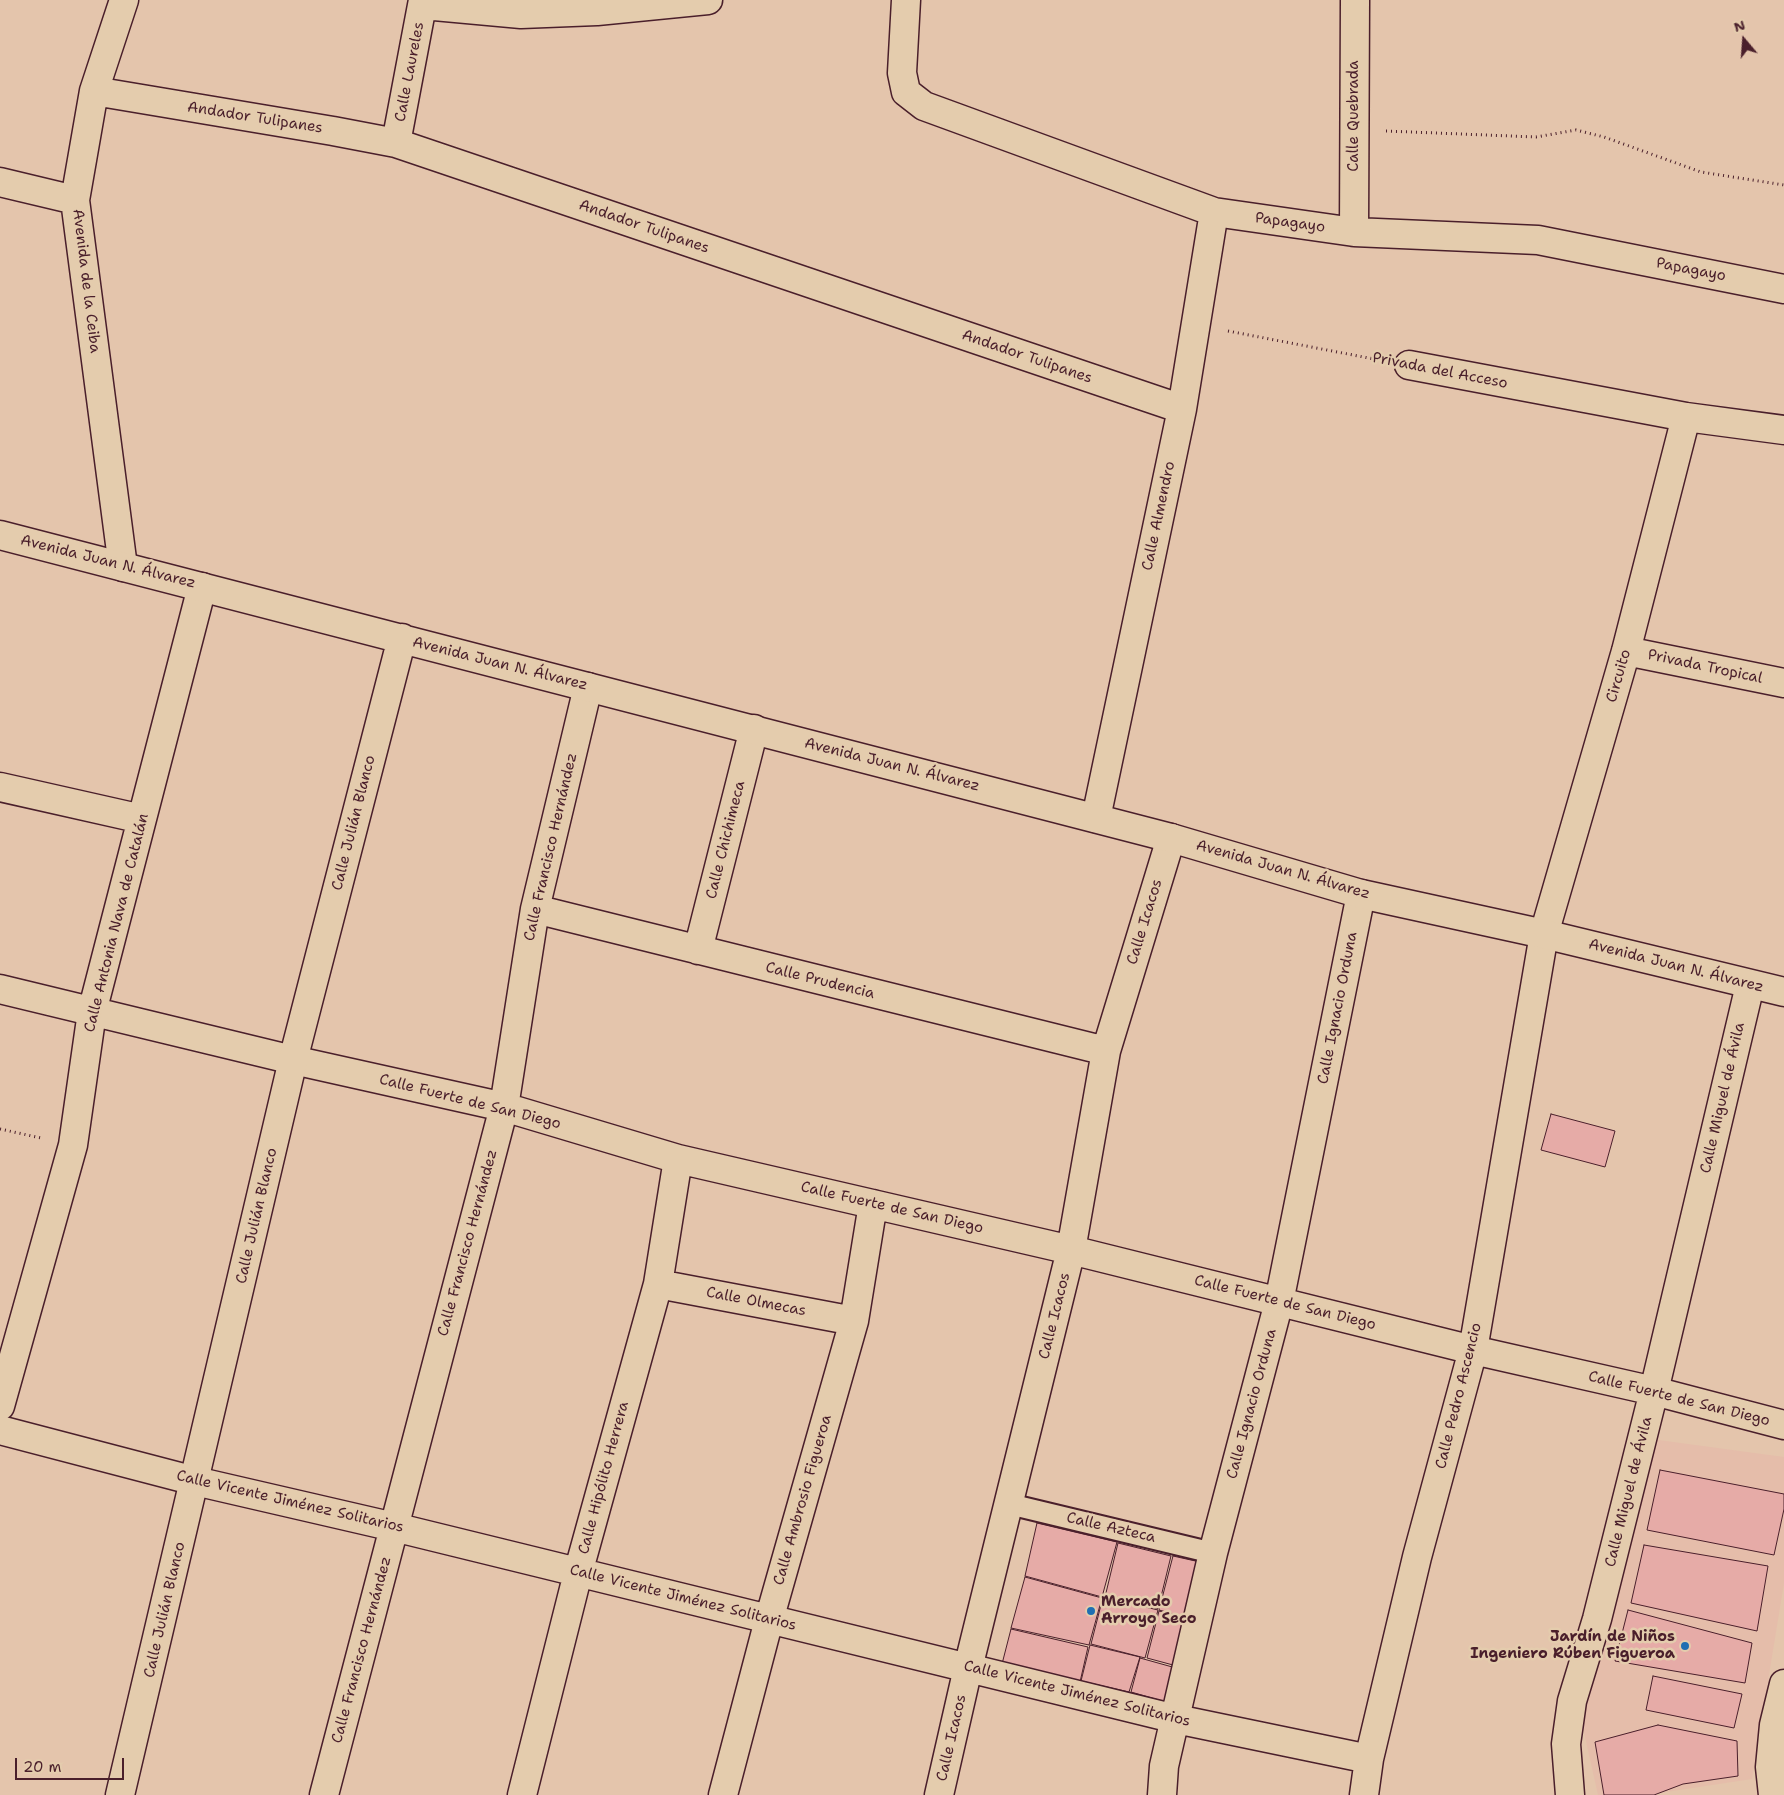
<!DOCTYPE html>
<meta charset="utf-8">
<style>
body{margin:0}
#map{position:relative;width:1784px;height:1795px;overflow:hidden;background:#e4c5ac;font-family:"Shantell Sans",sans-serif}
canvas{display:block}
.north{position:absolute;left:1719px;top:15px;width:50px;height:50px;-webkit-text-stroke:4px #e4ccad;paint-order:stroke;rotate:342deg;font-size:14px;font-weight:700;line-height:20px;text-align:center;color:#4a1f2b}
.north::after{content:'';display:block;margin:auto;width:18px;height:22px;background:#4a1f2b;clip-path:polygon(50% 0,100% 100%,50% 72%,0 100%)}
.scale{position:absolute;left:15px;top:1758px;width:109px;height:22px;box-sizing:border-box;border:2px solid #4a1f2b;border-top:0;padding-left:6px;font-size:15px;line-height:18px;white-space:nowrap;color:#4a1f2b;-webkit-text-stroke:4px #e4ccad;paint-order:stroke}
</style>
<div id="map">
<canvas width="1784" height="1795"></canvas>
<div class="north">N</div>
<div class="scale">20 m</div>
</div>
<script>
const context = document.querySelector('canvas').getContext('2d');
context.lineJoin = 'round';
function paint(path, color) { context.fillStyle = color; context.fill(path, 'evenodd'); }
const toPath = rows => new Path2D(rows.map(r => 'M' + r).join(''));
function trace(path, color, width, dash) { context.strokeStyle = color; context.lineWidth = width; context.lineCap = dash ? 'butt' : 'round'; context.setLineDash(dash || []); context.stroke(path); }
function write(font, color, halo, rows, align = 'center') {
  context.font = font + ' "Shantell Sans",sans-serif'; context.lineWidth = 5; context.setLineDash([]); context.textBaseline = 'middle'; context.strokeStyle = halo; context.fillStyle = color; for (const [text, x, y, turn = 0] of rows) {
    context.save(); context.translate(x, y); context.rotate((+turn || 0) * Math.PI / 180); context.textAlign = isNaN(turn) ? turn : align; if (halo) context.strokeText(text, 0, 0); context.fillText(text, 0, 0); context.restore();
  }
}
paint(toPath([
 [1651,1439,1784,1457,1784,1583,1752,1779,1646,1795,1598,1795,1579,1710]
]), '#e5bdaa');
const building = toPath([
 [1551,1114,1615,1131,1605,1167,1541,1150,1551,1114],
 [1660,1470,1784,1494,1784,1509,1774,1555,1647,1530,1660,1470],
 [1037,1523,1117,1542,1102,1597,1025,1576,1037,1523],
 [1118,1543,1171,1556,1158,1609,1105,1597,1118,1543],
 [1644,1545,1768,1566,1757,1631,1631,1603,1644,1545],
 [1173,1556,1200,1562,1185,1617,1159,1610,1173,1556],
 [1025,1577,1102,1598,1089,1645,1011,1628,1025,1577],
 [1103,1597,1158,1610,1145,1658,1091,1644,1103,1597],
 [1628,1610,1752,1643,1745,1683,1615,1661,1628,1610],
 [1159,1611,1186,1618,1173,1665,1147,1658,1159,1611],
 [1011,1629,1088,1647,1080,1682,1002,1664,1011,1629],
 [1090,1645,1140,1657,1129,1692,1081,1681,1090,1645],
 [1140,1658,1176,1668,1166,1702,1131,1692,1140,1658],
 [1653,1676,1742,1694,1734,1728,1646,1710,1653,1676],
 [1658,1725,1737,1741,1738,1776,1683,1784,1654,1795,1604,1795,1595,1742,1658,1725]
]);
paint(building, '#e6aba7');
trace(building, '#4a1f2b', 1);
const service = toPath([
 [1009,1504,1213,1553]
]);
const minor = toPath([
 [906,0,902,73,906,92,924,106,1214,212,1354,232,1538,240,1784,289],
 [423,5,521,14,597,11,708,0],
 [94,91,333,131,396,143,1182,409],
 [396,143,423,0],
 [0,182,75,200],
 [1354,232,1355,0],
 [1409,365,1686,417,1784,430],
 [123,567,75,200,94,91,124,0],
 [1626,651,1784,683],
 [0,787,142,819],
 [1096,818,1182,409,1214,212],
 [535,909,1106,1051],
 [698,950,754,729],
 [0,989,293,1060,504,1107,678,1159,1071,1250,1473,1350,1654,1391,1784,1425],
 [658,1284,854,1321],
 [0,1406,73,1145,92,1012,202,587],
 [0,1430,195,1481,394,1527,1176,1719,1369,1759],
 [324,1795,504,1107,535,909,588,687],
 [522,1795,578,1573,658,1284,678,1159],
 [723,1795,769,1620,854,1321,873,1204],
 [939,1795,968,1668,1071,1250,1106,1051,1171,838],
 [1162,1795,1164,1766,1213,1553,1279,1302,1361,894],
 [1364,1795,1369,1759,1417,1557,1473,1350,1544,934,1626,651,1686,417],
 [1570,1795,1566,1744,1572,1701,1597,1619,1654,1391,1750,985],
 [1773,1795,1770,1767,1774,1725,1784,1684]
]);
const secondary = toPath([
 [0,535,1171,838,1361,894,1544,934,1784,992],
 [120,1795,293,1060,402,638]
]);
trace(service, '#4a1f2b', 24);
trace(minor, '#4a1f2b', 31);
trace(secondary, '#4a1f2b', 31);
trace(toPath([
 [1386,131,1536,137,1576,130,1604,137,1701,172,1784,185],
 [1228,331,1379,360],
 [0,1129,41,1138]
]), '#4a1f2b', 3, [1, 4]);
trace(service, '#e4ccad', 20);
trace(minor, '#e4ccad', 28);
trace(secondary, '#e4ccad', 28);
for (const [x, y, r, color] of [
 [1091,1611,5,"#1f6fb2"],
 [1685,1646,5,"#1f6fb2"]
]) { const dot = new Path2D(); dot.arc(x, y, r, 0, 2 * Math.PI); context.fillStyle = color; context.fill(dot); trace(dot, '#e4ccad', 2); }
write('15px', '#4a1f2b', '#e4ccad', [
 ["Calle Laureles",410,72,-79],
 ["Calle Quebrada",1354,116,-90],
 ["Andador Tulipanes",255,118,9],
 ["Papagayo",1290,223,8],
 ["Andador Tulipanes",644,227,19],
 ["Papagayo",1691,270,11],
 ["Avenida de la Ceiba",86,281,83],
 ["Andador Tulipanes",1027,357,19],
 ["Privada del Acceso",1440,371,11],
 ["Calle Almendro",1159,516,-78],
 ["Avenida Juan N. Álvarez",108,562,14],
 ["Avenida Juan N. Álvarez",500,664,14],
 ["Privada Tropical",1705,667,12],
 ["Circuito",1619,676,-74],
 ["Avenida Juan N. Álvarez",892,765,14],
 ["Calle Julián Blanco",354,823,-76],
 ["Calle Chichimeca",726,840,-76],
 ["Calle Francisco Hernández",551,847,-77],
 ["Avenida Juan N. Álvarez",1283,870,16],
 ["Calle Icacos",1145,922,-73],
 ["Calle Antonia Nava de Catalán",117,923,-76],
 ["Avenida Juan N. Álvarez",1676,966,14],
 ["Calle Prudencia",820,981,14],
 ["Calle Ignacio Orduna",1338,1008,-79],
 ["Calle Miguel de Ávila",1723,1098,-77],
 ["Calle Fuerte de San Diego",470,1102,14],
 ["Calle Fuerte de San Diego",892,1208,13],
 ["Calle Julián Blanco",257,1216,-77],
 ["Calle Francisco Hernández",468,1243,-75],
 ["Calle Olmecas",756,1302,11],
 ["Calle Fuerte de San Diego",1285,1303,14],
 ["Calle Icacos",1055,1316,-76],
 ["Calle Pedro Ascencio",1459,1396,-76],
 ["Calle Fuerte de San Diego",1679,1399,14],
 ["Calle Ignacio Orduna",1252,1404,-75],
 ["Calle Hipólito Herrera",604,1478,-75],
 ["Calle Miguel de Ávila",1629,1492,-76],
 ["Calle Ambrosio Figueroa",803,1500,-74],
 ["Calle Vicente Jiménez Solitarios",290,1502,13],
 ["Calle Azteca",1111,1528,13],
 ["Calle Vicente Jiménez Solitarios",683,1598,14],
 ["Calle Julián Blanco",165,1610,-77],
 ["Calle Francisco Hernández",362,1650,-75],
 ["Calle Vicente Jiménez Solitarios",1077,1694,14],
 ["Calle Icacos",952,1738,-77]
]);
write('bold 15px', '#4a1f2b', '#e4ccad', [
 ["Mercado",1101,1602],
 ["Arroyo Seco",1101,1619],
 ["Jardín de Niños",1675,1637,"right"],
 ["Ingeniero Rúben Figueroa",1675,1654,"right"]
], 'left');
</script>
